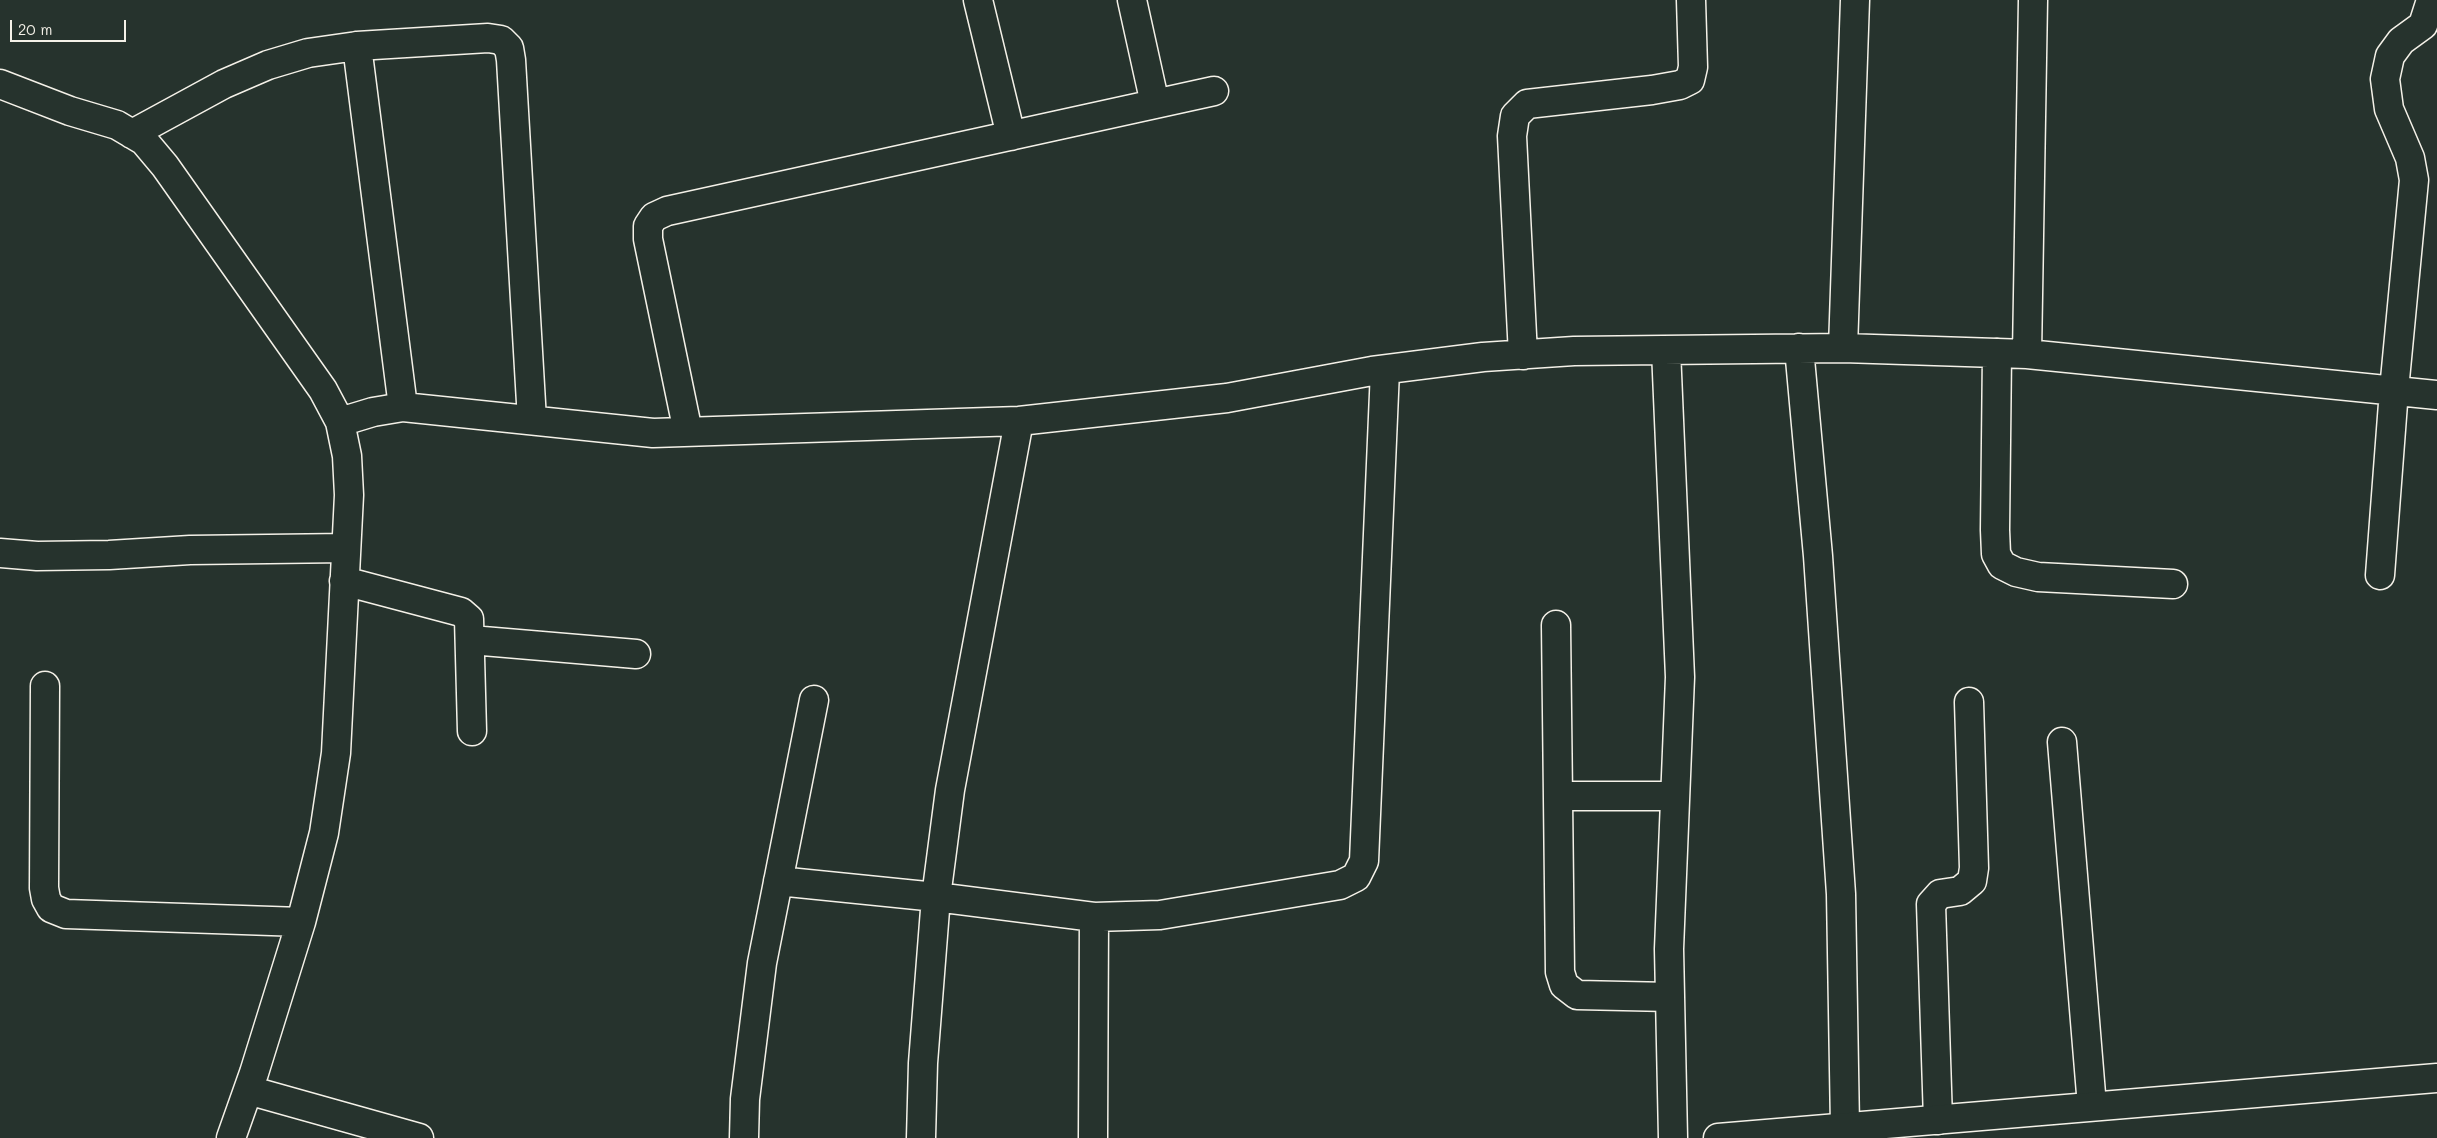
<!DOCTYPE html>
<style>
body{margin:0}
#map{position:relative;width:2437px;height:1138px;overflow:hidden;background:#26332d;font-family:Mali,sans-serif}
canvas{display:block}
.scale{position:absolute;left:10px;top:20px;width:116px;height:22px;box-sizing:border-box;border:2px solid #f4f1e8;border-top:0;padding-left:6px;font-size:15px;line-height:18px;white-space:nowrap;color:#f4f1e8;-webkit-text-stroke:4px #26332d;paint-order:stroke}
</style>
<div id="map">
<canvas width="2437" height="1138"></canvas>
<div class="scale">20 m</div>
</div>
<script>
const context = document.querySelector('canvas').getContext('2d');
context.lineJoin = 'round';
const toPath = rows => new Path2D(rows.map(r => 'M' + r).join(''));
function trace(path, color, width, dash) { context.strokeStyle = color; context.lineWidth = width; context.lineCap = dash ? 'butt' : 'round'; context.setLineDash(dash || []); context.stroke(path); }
const minor = toPath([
 [978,0,1011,136],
 [1132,0,1155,104],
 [357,46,403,407],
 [0,84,70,111,117,125,144,141,165,166,323,390,340,422,347,456,349,495,336,753,324,833,301,922,254,1073,231,1138],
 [132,134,224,84,268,65,308,53,357,46,488,38,501,40,509,48,511,60,532,420],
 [1799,348,1818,556,1841,894,1845,1127],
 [1843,348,1855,0],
 [1666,350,1680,677,1669,949,1673,1138],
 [1997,353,1995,530,1996,554,2002,565,2016,572,2038,577,2173,584],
 [2027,354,2033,0],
 [1523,355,1512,136,1515,116,1527,104,1652,90,1680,85,1690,80,1693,67,1691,0],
 [340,422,373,412,403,407,653,433,1019,421,1227,398,1372,371,1483,357,1574,351,1843,348,2027,354,2437,395],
 [688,432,648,239,648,226,654,217,667,211,1214,91],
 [0,553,37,556,109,555,190,550,346,548],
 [2380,575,2394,390,2414,180,2410,158,2389,109,2385,79,2390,56,2401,41,2423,25,2431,0],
 [344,581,461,612,469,619,472,731],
 [1556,625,1560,972,1564,985,1577,995,1670,997],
 [471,640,636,654],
 [45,686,44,888,46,899,51,908,66,914,301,922],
 [2062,742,2092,1106],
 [1558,796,1675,796],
 [778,881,936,897,1094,917,1160,915,1340,885,1356,877,1364,861,1385,370],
 [248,1090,419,1138],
 [1938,1120,1931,904,1940,894,1960,891,1972,881,1974,868,1969,702],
 [744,1138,745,1099,762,963,814,700],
 [921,1138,923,1063,936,897,950,790,1019,421],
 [1093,1138,1094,917]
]);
const tertiary = toPath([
 [1718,1138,2437,1078]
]);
trace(minor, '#f4f1e8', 31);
trace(tertiary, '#f4f1e8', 31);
trace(minor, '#26332d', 28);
trace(tertiary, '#26332d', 28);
</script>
